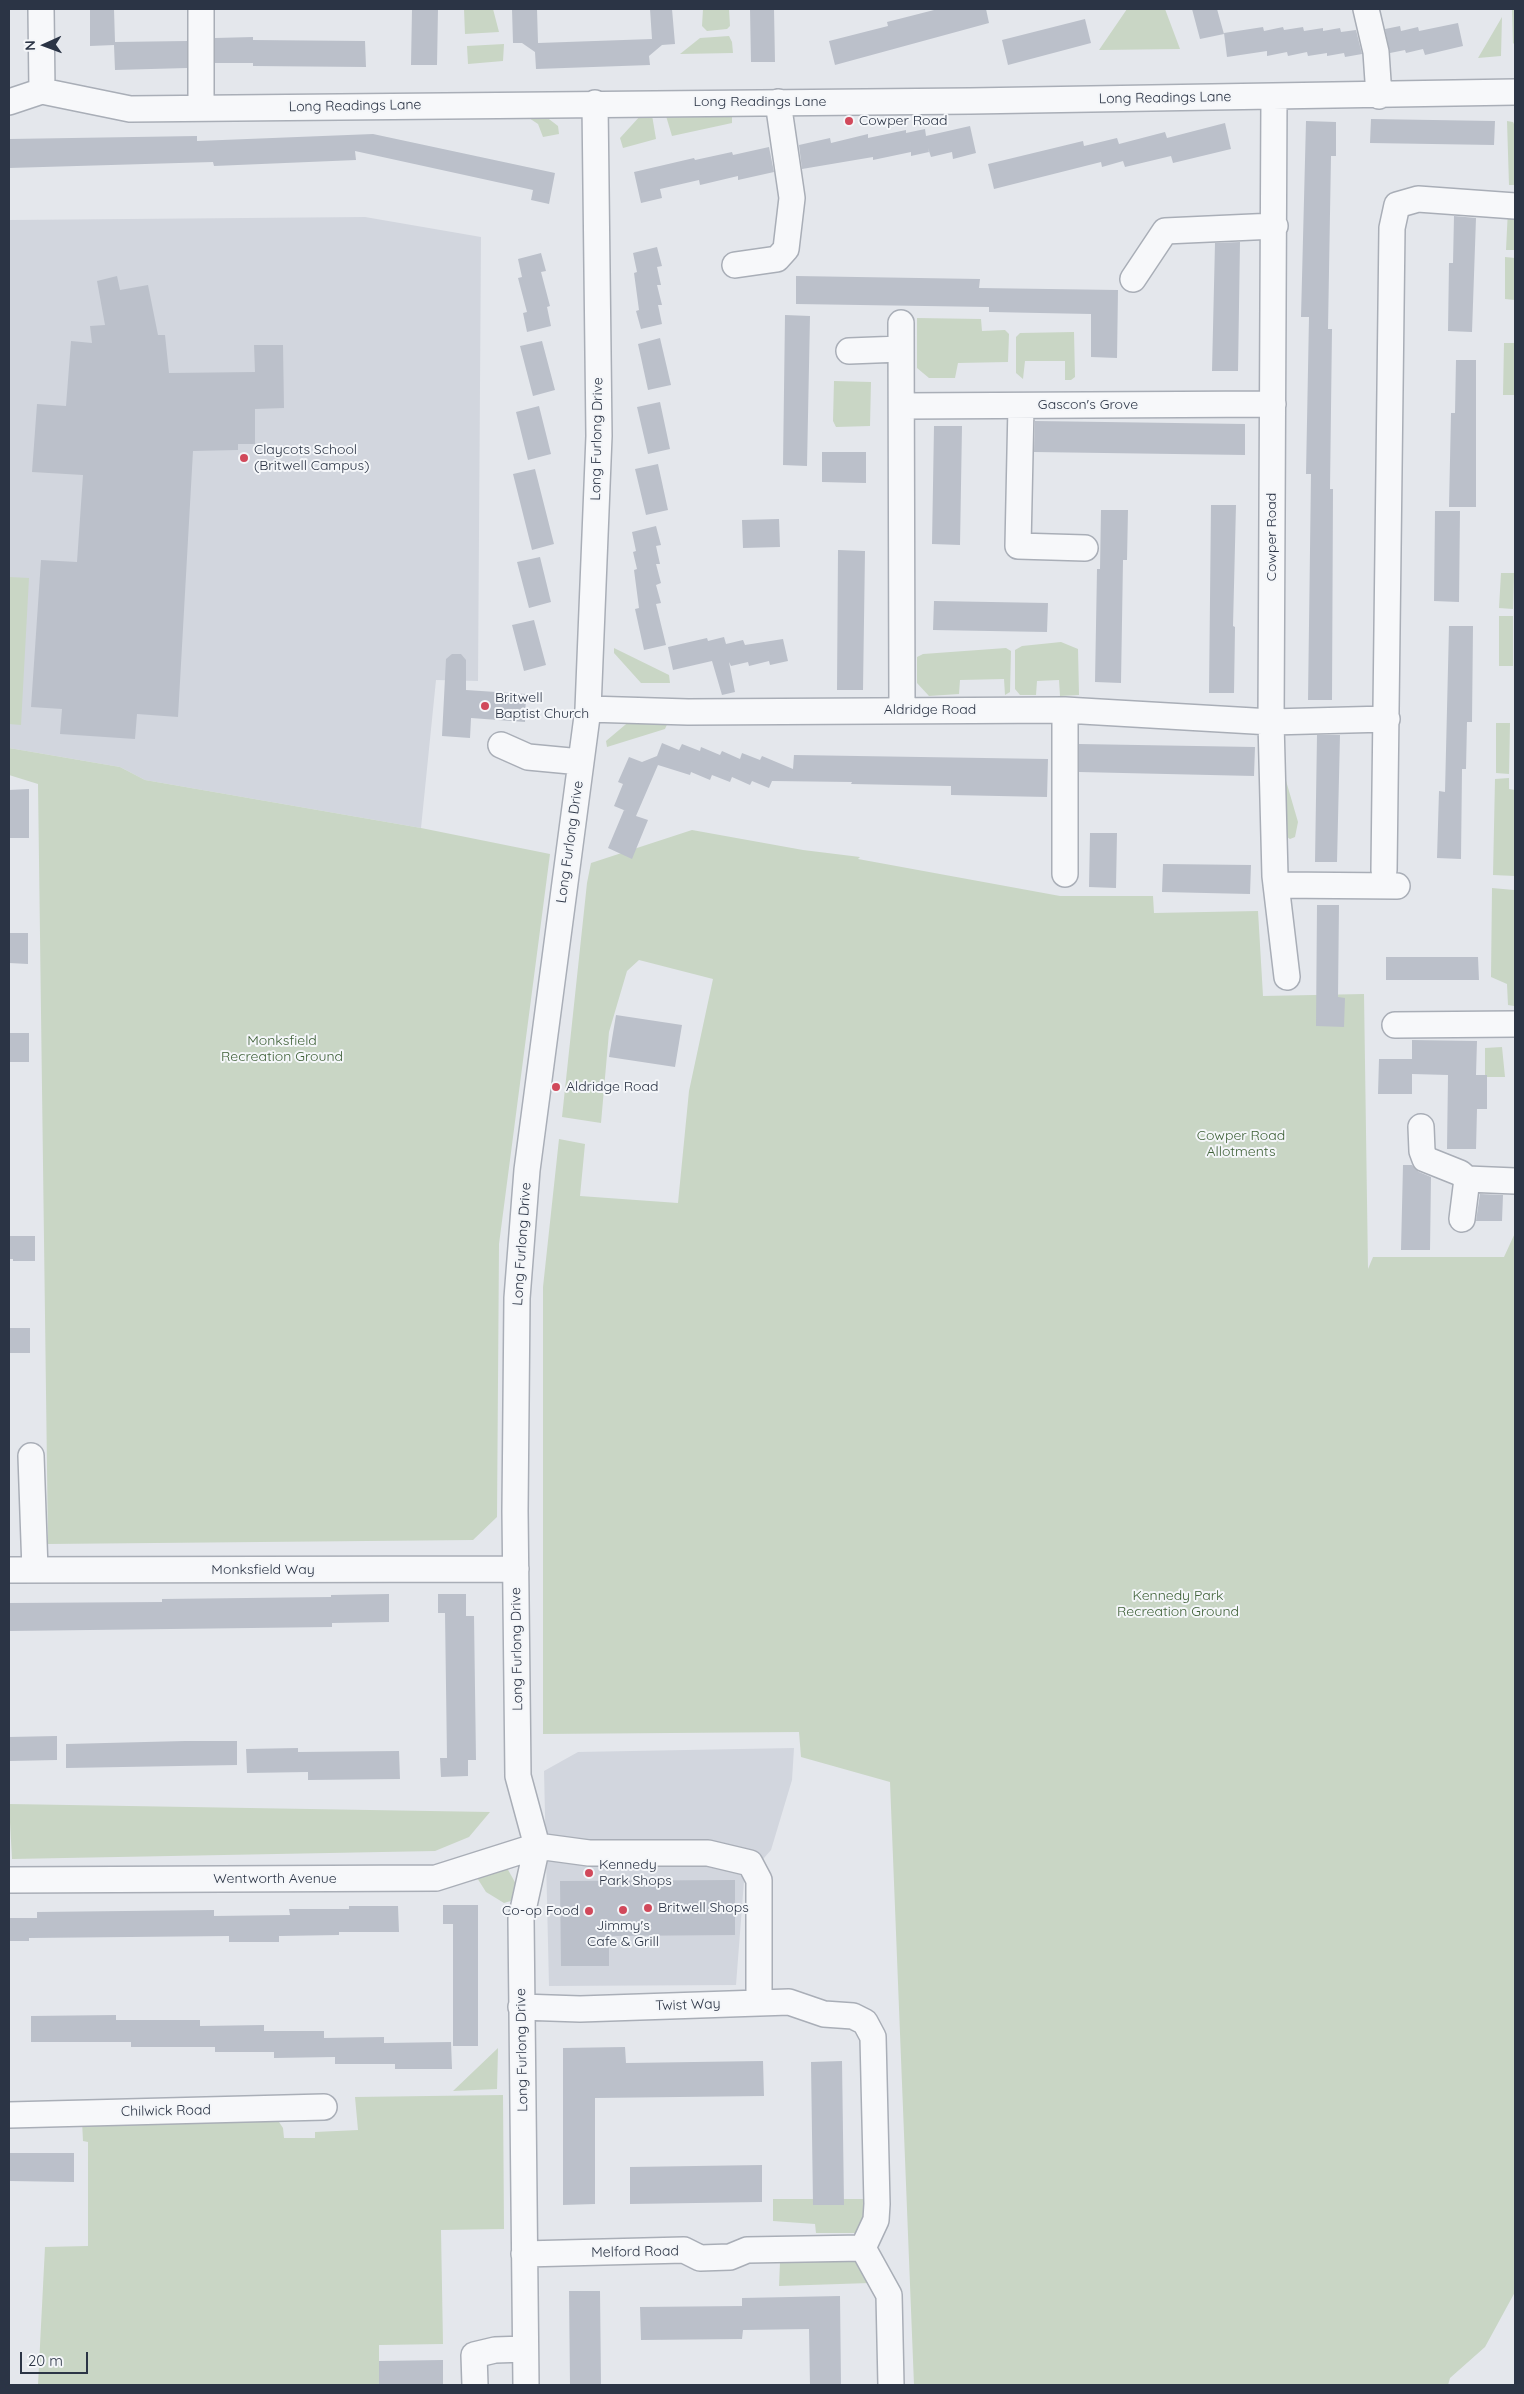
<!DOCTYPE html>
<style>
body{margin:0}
#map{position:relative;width:1524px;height:2394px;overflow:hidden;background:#e4e7ec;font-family:Quicksand,sans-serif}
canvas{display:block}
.frame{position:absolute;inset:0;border:10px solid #2b3445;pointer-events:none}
.north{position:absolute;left:20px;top:20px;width:50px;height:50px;-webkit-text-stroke:4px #f4f6f9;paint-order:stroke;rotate:268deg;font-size:14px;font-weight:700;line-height:20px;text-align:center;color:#2b3445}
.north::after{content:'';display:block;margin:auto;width:18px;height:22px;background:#2b3445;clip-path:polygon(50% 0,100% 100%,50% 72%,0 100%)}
.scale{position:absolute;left:20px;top:2352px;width:68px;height:22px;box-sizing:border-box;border:2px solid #2b3445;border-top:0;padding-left:6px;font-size:15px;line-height:18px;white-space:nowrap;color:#2b3445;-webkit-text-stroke:4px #f4f6f9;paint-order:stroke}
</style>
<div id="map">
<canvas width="1524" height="2394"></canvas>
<div class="frame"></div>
<div class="north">N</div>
<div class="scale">20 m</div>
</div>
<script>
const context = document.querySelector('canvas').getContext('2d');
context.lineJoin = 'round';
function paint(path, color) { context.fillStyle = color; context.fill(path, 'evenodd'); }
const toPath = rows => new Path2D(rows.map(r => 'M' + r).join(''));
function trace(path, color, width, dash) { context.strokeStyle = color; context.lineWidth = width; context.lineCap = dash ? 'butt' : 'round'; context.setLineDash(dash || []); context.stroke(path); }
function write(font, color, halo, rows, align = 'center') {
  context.font = font + ' Quicksand,sans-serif'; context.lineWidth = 4; context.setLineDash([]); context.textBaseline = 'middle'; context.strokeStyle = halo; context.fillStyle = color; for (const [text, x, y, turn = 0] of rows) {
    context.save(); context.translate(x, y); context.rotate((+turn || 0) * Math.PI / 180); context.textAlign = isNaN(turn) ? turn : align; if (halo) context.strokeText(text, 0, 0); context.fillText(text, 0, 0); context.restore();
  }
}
paint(toPath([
 [365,217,481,237,478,681,436,680,421,828,145,780,120,767,9,748,9,220],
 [794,1748,792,1780,771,1850,744,1881,736,1985,549,1986,544,1771,578,1752]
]), '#d2d6de');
paint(toPath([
 [464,9,493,9,499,32,465,34],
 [703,9,729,9,730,26,727,29,707,31,702,26],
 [1127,9,1165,9,1180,49,1099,50],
 [1512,9,1515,9,1515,42,1513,44],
 [1502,17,1501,56,1478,58],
 [729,36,732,42,733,53,680,54,700,38],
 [504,44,503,61,468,64,467,46],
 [532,106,558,126,559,134,543,137,538,124,523,114],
 [732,112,732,123,672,136,666,116],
 [641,115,652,115,656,139,623,148,620,138],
 [1507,121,1513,122,1515,126,1515,185,1509,185],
 [1508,209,1515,210,1515,250,1506,250],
 [1505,257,1515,258,1515,300,1505,299],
 [917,318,981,319,982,331,1005,330,1009,334,1008,362,958,363,955,378,929,378,917,368],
 [1074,332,1075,377,1071,380,1065,380,1065,361,1025,361,1023,379,1016,373,1016,337,1020,333],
 [1504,343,1515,343,1515,395,1503,395],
 [834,381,871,382,870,426,836,427,833,421],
 [1501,573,1514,573,1513,609,1499,608],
 [9,577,29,578,21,725,9,724],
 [1499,616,1513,616,1513,666,1499,666],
 [1061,642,1078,649,1079,695,1060,696,1059,680,1037,681,1036,695,1020,695,1015,689,1015,650,1022,646],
 [614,648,669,675,670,683,641,683,614,653],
 [1006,648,1011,651,1010,692,1005,695,1004,679,960,680,959,694,929,696,917,683,917,657,923,654],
 [638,714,669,720,665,729,607,747,606,741],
 [1496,723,1510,723,1509,774,1496,773],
 [9,748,120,767,145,780,421,828,550,854,499,1244,497,1517,473,1540,48,1544,38,784,9,775],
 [1282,767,1298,822,1295,837,1290,839,1281,833],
 [1509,778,1509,789,1515,790,1515,876,1493,875,1495,779],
 [692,830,803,850,860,857,858,859,1060,896,1153,896,1154,913,1258,911,1263,996,1364,994,1368,1269,1373,1257,1504,1257,1515,1233,1515,2292,1485,2347,1450,2378,1448,2385,914,2385,890,1782,801,1757,799,1732,543,1734,543,1287,559,1139,585,1144,580,1196,678,1203,689,1091,713,979,639,960,627,971,609,1032,601,1123,562,1117,587,883,591,863],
 [1492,888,1514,890,1514,1006,1508,1005,1507,984,1491,977],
 [1502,1047,1505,1077,1485,1077,1485,1048],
 [9,1804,490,1812,469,1837,435,1851,12,1859],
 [507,1868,516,1884,514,1900,504,1903,486,1892,474,1873],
 [498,2048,497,2089,453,2091],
 [503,2095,504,2229,441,2230,443,2344,379,2345,379,2385,38,2385,45,2247,88,2246,88,2142,83,2141,82,2121,276,2121,279,2122,283,2128,284,2138,315,2138,315,2132,358,2130,355,2097],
 [773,2199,868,2199,869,2210,856,2233,816,2233,815,2224,773,2221],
 [819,2252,856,2252,870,2283,779,2286,780,2262,818,2262]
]), '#c9d6c5');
paint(toPath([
 [90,9,114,9,115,42,187,41,187,68,115,70,114,45,90,46],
 [412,9,438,9,437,65,411,65],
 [512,9,537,9,538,43,652,39,650,9,672,9,675,44,662,45,649,56,650,65,536,69,535,52,522,43,513,43],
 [750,9,774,9,775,62,751,62],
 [938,9,986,9,989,23,835,65,829,41,888,26,887,22],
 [1192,9,1217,9,1224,34,1200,39],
 [1085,19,1091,43,1008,65,1002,40],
 [1458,23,1463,46,1425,55,1423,49,1406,53,1405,50,1390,53,1385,29,1400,26,1401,31,1418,27,1419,31],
 [1263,27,1264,31,1283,27,1284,30,1303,27,1304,31,1323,28,1323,31,1340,28,1341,32,1356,30,1362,54,1345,57,1344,53,1327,56,1327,53,1308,56,1307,52,1288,56,1287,52,1267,56,1267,51,1227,57,1224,33],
 [253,37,253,40,365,41,366,67,253,66,253,63,215,63,215,38],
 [1371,119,1495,121,1494,145,1370,143],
 [1306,121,1336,122,1336,156,1331,156,1328,329,1332,329,1330,489,1333,489,1332,700,1308,700,1311,474,1306,474,1309,317,1301,317],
 [1225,123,1231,149,1173,163,1171,156,1125,167,1123,161,1102,167,1101,162,994,189,988,164,1083,141,1084,146,1117,138,1119,144,1165,132,1167,138],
 [970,126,976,153,953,159,952,152,931,157,928,148,929,152,911,156,911,152,873,160,873,157,802,169,799,145,830,138,831,143,868,134,868,138,906,130,906,133,925,129,926,136],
 [373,134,555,173,549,204,531,200,533,190,355,151,356,160,214,166,213,162,9,168,9,139,197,136,197,141],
 [769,147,774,172,738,180,738,176,700,185,699,180,660,189,662,198,641,203,634,172,694,158,695,160,732,152,733,155],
 [1454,216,1476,218,1472,332,1448,331,1449,263,1453,263],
 [1240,242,1238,371,1212,371,1215,243],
 [657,247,662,266,657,267,661,285,657,285,662,305,658,305,662,324,641,329,636,311,639,310,634,273,637,272,633,253],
 [541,253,546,271,541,272,550,306,547,307,551,326,527,332,523,313,527,312,518,278,522,277,518,259],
 [117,276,120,290,148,285,158,335,165,335,169,373,255,372,254,345,283,345,284,408,255,409,255,444,238,444,238,450,193,451,178,717,137,714,135,739,60,734,62,709,31,707,41,560,77,562,83,475,32,472,37,404,66,406,71,341,92,343,90,326,105,325,97,281],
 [796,276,980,279,979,288,1118,290,1117,358,1091,357,1091,314,989,312,989,307,796,304],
 [785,315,810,316,807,466,783,465],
 [660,338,671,385,648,390,638,344],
 [542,341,555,390,533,396,520,346],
 [1456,360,1476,360,1476,507,1449,507,1451,413,1455,413],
 [660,402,670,449,648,454,637,407],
 [539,406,551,454,528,460,516,412],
 [1035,421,1245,424,1245,455,1034,452],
 [934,426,962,426,960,545,932,544],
 [822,452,866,452,866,483,822,482],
 [658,464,668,510,646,515,635,469],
 [535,469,554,544,532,550,513,474],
 [1211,505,1236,505,1233,626,1235,627,1234,693,1209,693],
 [1101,510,1128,510,1127,560,1123,560,1121,683,1095,682,1097,569,1100,569],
 [1435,511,1460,511,1459,602,1434,601],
 [779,519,780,547,743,548,742,520],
 [656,526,661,545,656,546,660,564,656,564,661,583,656,585,661,603,656,604,666,645,644,650,635,609,639,608,634,570,637,569,633,552,636,551,632,532],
 [838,550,865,551,863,690,837,690],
 [540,557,551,602,529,608,517,562],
 [934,601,1048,603,1047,632,933,630],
 [534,620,546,665,524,671,512,625],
 [1449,626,1473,626,1472,722,1467,722,1466,769,1462,769,1461,859,1437,858,1439,791,1445,792],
 [724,637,726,644,743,640,745,645,783,639,788,661,770,665,769,661,749,666,748,662,731,666,729,662,735,692,722,695,712,661,673,670,668,647,707,638,708,641],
 [452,654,461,654,466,660,466,690,526,694,525,722,471,718,470,738,442,736,446,659],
 [1317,735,1340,735,1337,862,1315,862],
 [662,743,679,750,682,744,700,751,701,747,720,755,722,751,740,759,742,753,760,760,762,756,793,769,794,755,1048,759,1047,797,951,795,951,786,851,784,852,782,772,781,769,788,752,781,750,785,732,777,730,782,712,775,710,780,691,772,690,775,658,765,636,816,648,820,632,859,608,848,624,810,626,811,614,806,623,784,618,782,629,757,642,762,657,756],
 [1079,744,1255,747,1254,776,1079,772],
 [29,789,29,838,9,838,9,790],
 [1090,833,1117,833,1116,888,1089,887],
 [1163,864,1251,865,1250,894,1162,892],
 [1317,905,1339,905,1338,997,1345,998,1344,1027,1316,1026],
 [9,933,28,933,28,964,9,963],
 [1386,957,1478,957,1479,980,1386,980],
 [616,1015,682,1025,675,1067,609,1057],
 [9,1033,29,1033,29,1062,9,1062],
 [1412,1040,1477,1041,1476,1075,1487,1075,1487,1109,1477,1109,1476,1149,1447,1149,1448,1075,1412,1074,1412,1063,1412,1094,1378,1094,1379,1059,1412,1059],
 [1403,1165,1412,1165,1419,1172,1431,1177,1430,1250,1401,1250],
 [1480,1194,1503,1195,1502,1221,1476,1221],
 [9,1236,35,1236,35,1261,13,1261,13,1259,9,1259],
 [9,1328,30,1328,30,1353,9,1353],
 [389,1594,389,1622,332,1623,332,1627,9,1631,9,1603,162,1602,162,1599,331,1597,331,1595],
 [438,1594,466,1594,466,1616,474,1616,476,1760,468,1760,468,1776,441,1777,440,1758,447,1758,445,1613,438,1613],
 [57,1736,57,1760,9,1761,9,1737],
 [185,1741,237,1741,237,1765,66,1768,66,1744],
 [298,1748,298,1752,399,1751,400,1779,308,1780,308,1772,247,1773,246,1749],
 [735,1880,735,1935,609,1936,609,1966,561,1966,560,1881],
 [443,1905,478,1905,478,2046,453,2046,453,1924,443,1924],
 [349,1906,398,1906,399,1932,339,1932,339,1935,279,1936,279,1942,229,1942,229,1936,29,1938,29,1941,9,1941,9,1918,37,1918,37,1912,214,1910,214,1916,290,1915,289,1909,349,1909],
 [116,2015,116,2020,200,2020,200,2026,264,2025,264,2031,324,2031,324,2038,384,2037,384,2043,451,2042,452,2069,395,2069,395,2064,335,2064,335,2057,274,2058,274,2052,215,2052,215,2047,131,2047,131,2042,31,2042,31,2016],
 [625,2047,626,2063,763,2061,764,2096,595,2098,595,2204,563,2205,563,2048],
 [842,2061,844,2205,813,2205,811,2062],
 [9,2153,74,2153,74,2182,9,2181],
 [762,2165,762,2202,630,2204,630,2167],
 [569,2291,600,2291,601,2385,570,2385],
 [840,2296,841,2385,810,2385,809,2329,743,2330,742,2339,641,2340,640,2307,742,2306,742,2298],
 [443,2360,443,2385,379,2385,379,2361]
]), '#bbc0ca');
const minor = toPath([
 [41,9,42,91],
 [201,9,201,108],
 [1366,9,1376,52,1379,96],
 [1274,97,1271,722,1275,876,1287,977],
 [9,102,42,91,130,109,970,101,1515,92],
 [735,265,777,259,786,249,792,198,778,102],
 [1133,279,1165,231,1275,226],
 [901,323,902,710],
 [849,351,901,349],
 [903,406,1273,404],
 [1021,406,1018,546,1085,548],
 [588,709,688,712,1065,710,1271,722,1387,719],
 [501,745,528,757,581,762],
 [1384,870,1392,228,1397,205,1418,199,1515,206],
 [1065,874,1065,710],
 [1276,885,1397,886],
 [1395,1025,1515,1024],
 [1421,1127,1422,1151,1425,1159,1460,1173,1467,1179,1515,1181],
 [1462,1219,1467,1179],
 [31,1456,35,1570],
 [9,1570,516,1569],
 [9,1880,436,1878,537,1846,589,1853,708,1853,750,1863,759,1880,759,2002],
 [521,2007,580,2009,789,2002,824,2014,853,2016,865,2022,873,2037,877,2204,876,2220,863,2248],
 [9,2115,324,2107],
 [863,2248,889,2295,891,2385],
 [524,2254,684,2250,700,2258,730,2257,747,2250,863,2248],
 [475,2385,474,2355,495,2350,525,2349],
 [526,2385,521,1919,537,1846,518,1776,515,1511,517,1298,527,1170,588,709,599,436,595,103]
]);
trace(minor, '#a9aeb7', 28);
trace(minor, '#f7f8fa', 25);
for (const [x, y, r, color] of [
 [849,121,5,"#d1495b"],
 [244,458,5,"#d1495b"],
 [485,706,5,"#d1495b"],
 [556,1087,5,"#d1495b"],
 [589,1873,5,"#d1495b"],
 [648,1908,5,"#d1495b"],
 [623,1910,5,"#d1495b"],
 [589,1911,5,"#d1495b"]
]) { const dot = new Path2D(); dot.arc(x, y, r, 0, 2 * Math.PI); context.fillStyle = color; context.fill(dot); trace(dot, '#f4f6f9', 2); }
write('14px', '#2b3445', '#f4f6f9', [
 ["Long Readings Lane",1165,98,-1],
 ["Long Readings Lane",760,102],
 ["Long Readings Lane",355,106,-1],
 ["Gascon's Grove",1088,405],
 ["Long Furlong Drive",597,439,-89],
 ["Cowper Road",1272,537,-90],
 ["Aldridge Road",930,710],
 ["Long Furlong Drive",570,842,-82],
 ["Long Furlong Drive",522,1244,-86],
 ["Monksfield Way",263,1570],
 ["Long Furlong Drive",517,1649,-91],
 ["Wentworth Avenue",275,1879],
 ["Twist Way",688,2005,-2],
 ["Long Furlong Drive",522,2050,-91],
 ["Chilwick Road",166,2111,-1],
 ["Melford Road",635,2252,-1]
]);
write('14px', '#2b3445', '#f4f6f9', [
 ["Cowper Road",859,121],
 ["Claycots School",254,450],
 ["(Britwell Campus)",254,466],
 ["Britwell",495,698],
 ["Baptist Church",495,714],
 ["Aldridge Road",566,1087],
 ["Kennedy",599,1865],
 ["Park Shops",599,1881],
 ["Britwell Shops",658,1908],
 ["Co-op Food",579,1911,"right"],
 ["Jimmy's",623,1926,"center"],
 ["Cafe & Grill",623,1942,"center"]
], 'left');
write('14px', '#3f6138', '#f4f6f9', [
 ["Monksfield",282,1041],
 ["Recreation Ground",282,1057],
 ["Cowper Road",1241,1136],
 ["Allotments",1241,1152],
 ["Kennedy Park",1178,1596],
 ["Recreation Ground",1178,1612]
]);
</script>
